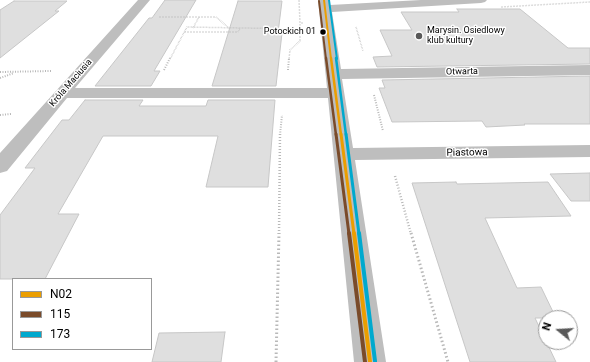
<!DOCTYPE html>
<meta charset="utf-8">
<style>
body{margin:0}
#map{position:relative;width:590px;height:362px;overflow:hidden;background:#fff;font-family:Roboto,sans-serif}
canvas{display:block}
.legend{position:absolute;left:12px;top:278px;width:140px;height:72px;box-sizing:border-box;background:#fff;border:1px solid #999;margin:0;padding:5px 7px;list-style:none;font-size:12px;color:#000}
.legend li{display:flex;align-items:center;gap:8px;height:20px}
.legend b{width:20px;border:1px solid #999}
.north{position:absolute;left:538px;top:310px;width:40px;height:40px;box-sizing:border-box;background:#fff;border:1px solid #999;border-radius:50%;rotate:288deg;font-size:11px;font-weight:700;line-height:16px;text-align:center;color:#000}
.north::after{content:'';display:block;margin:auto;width:14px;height:18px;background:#595959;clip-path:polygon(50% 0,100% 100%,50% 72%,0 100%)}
</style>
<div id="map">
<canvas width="590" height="362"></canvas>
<ul class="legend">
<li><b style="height:5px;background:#eb9e00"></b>N02</li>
<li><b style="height:5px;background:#7a4b2a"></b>115</li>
<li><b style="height:5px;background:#00a9ce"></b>173</li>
</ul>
<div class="north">N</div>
</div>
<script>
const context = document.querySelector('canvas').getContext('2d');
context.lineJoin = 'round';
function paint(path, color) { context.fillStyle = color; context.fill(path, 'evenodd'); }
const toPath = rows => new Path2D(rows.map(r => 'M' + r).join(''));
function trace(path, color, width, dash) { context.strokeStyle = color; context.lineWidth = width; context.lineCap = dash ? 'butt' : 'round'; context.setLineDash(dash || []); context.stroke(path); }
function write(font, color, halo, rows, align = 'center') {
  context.font = font + ' Roboto,sans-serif'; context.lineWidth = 3; context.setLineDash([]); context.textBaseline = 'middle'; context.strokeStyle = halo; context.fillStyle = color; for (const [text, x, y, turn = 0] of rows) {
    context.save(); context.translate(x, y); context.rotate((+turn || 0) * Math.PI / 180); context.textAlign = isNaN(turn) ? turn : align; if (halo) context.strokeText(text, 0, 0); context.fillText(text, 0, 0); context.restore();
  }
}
const building = toPath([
 [165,0,196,0,154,71,160,71,151,86,95,86,149,18,152,18,165,0],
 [14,1,67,1,55,11,59,11,0,58,0,10,14,1],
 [238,1,282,1,278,33,282,33,276,86,212,86,238,1],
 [457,9,520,9,568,48,590,48,590,64,377,67,373,57,392,56,380,30,412,30,401,12,459,12,457,9],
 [590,76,590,124,524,124,525,125,486,127,482,121,392,122,379,88,385,88,382,80,590,76],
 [85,100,143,100,139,106,206,106,208,100,275,100,268,187,206,187,218,136,103,136,58,214,79,214,45,279,0,279,0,215,35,168,25,168,62,120,69,120,85,100],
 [590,173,590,201,571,201,550,174,590,173],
 [456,182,457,184,548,182,571,216,485,218,517,288,541,287,556,318,535,318,556,362,470,362,412,183,456,182],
 [225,332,221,362,152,362,159,333,225,332]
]);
paint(building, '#dfdfdf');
trace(building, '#c7c7c7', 1);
trace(toPath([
 [299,0,300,23,304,23],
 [501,7,590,2],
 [159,17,216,17,229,28],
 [356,27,363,51],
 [193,28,199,17],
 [184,32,238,32,240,28],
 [170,59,187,27,300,29],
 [289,59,290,50,300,41,300,23]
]), '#b9b9b9', 1.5, [0.5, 1]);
trace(toPath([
 [164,70,170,58],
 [288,70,289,58],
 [0,72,51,71],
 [0,78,14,73],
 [374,95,383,131],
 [0,115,11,114],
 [280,135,282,115]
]), '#b9b9b9', 2, [1, 1.5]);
trace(toPath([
 [395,176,411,234],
 [279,234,280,134]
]), '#b9b9b9', 2.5, [1, 2]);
trace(toPath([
 [411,233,448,362],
 [276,362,279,233]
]), '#b9b9b9', 3, [1.5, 2.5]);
paint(toPath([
 [138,0,150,0,75,88,327,88,318,0,330,0,330,5,421,0,487,0,485,2,481,3,332,12,341,69,590,65,590,75,342,79,353,148,590,145,590,157,355,160,386,362,354,362,328,98,67,98,7,171,0,173,0,153,138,0]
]), '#bebebe');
trace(toPath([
 [324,0,331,59]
]), '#eb9e00', 2);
trace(toPath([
 [331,58,341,135]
]), '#eb9e00', 2.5);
trace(toPath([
 [341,134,354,234]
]), '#eb9e00', 3);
trace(toPath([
 [354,233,370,362]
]), '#eb9e00', 4);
trace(toPath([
 [319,1,326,59]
]), '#7a4b2a', 2);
trace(toPath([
 [326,58,336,135]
]), '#7a4b2a', 2.5);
trace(toPath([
 [336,134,349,234]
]), '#7a4b2a', 3);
trace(toPath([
 [349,233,365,362]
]), '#7a4b2a', 4);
trace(toPath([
 [329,0,337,59]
]), '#00a9ce', 2);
trace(toPath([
 [336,58,346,135]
]), '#00a9ce', 2.5);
trace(toPath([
 [346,134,359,234]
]), '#00a9ce', 3);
trace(toPath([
 [359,233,375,361]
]), '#00a9ce', 4);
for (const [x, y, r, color] of [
 [323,32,3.5,"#000"],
 [419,36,4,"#595959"]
]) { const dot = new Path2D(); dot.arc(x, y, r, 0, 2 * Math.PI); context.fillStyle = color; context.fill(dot); trace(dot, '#fff', 1.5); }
write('9px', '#000', '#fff', [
 ["Marysin. Osiedlowy",427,31],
 ["klub kultury",427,41]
], 'left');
write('9px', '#000', '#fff', [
 ["Potockich 01",316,32]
], 'right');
write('9px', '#000', '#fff', [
 ["Otwarta",462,72,-1],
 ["Króla Maciusia",71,83,-49]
]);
write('10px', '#000', '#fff', [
 ["Piastowa",467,153,-1]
]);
</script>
